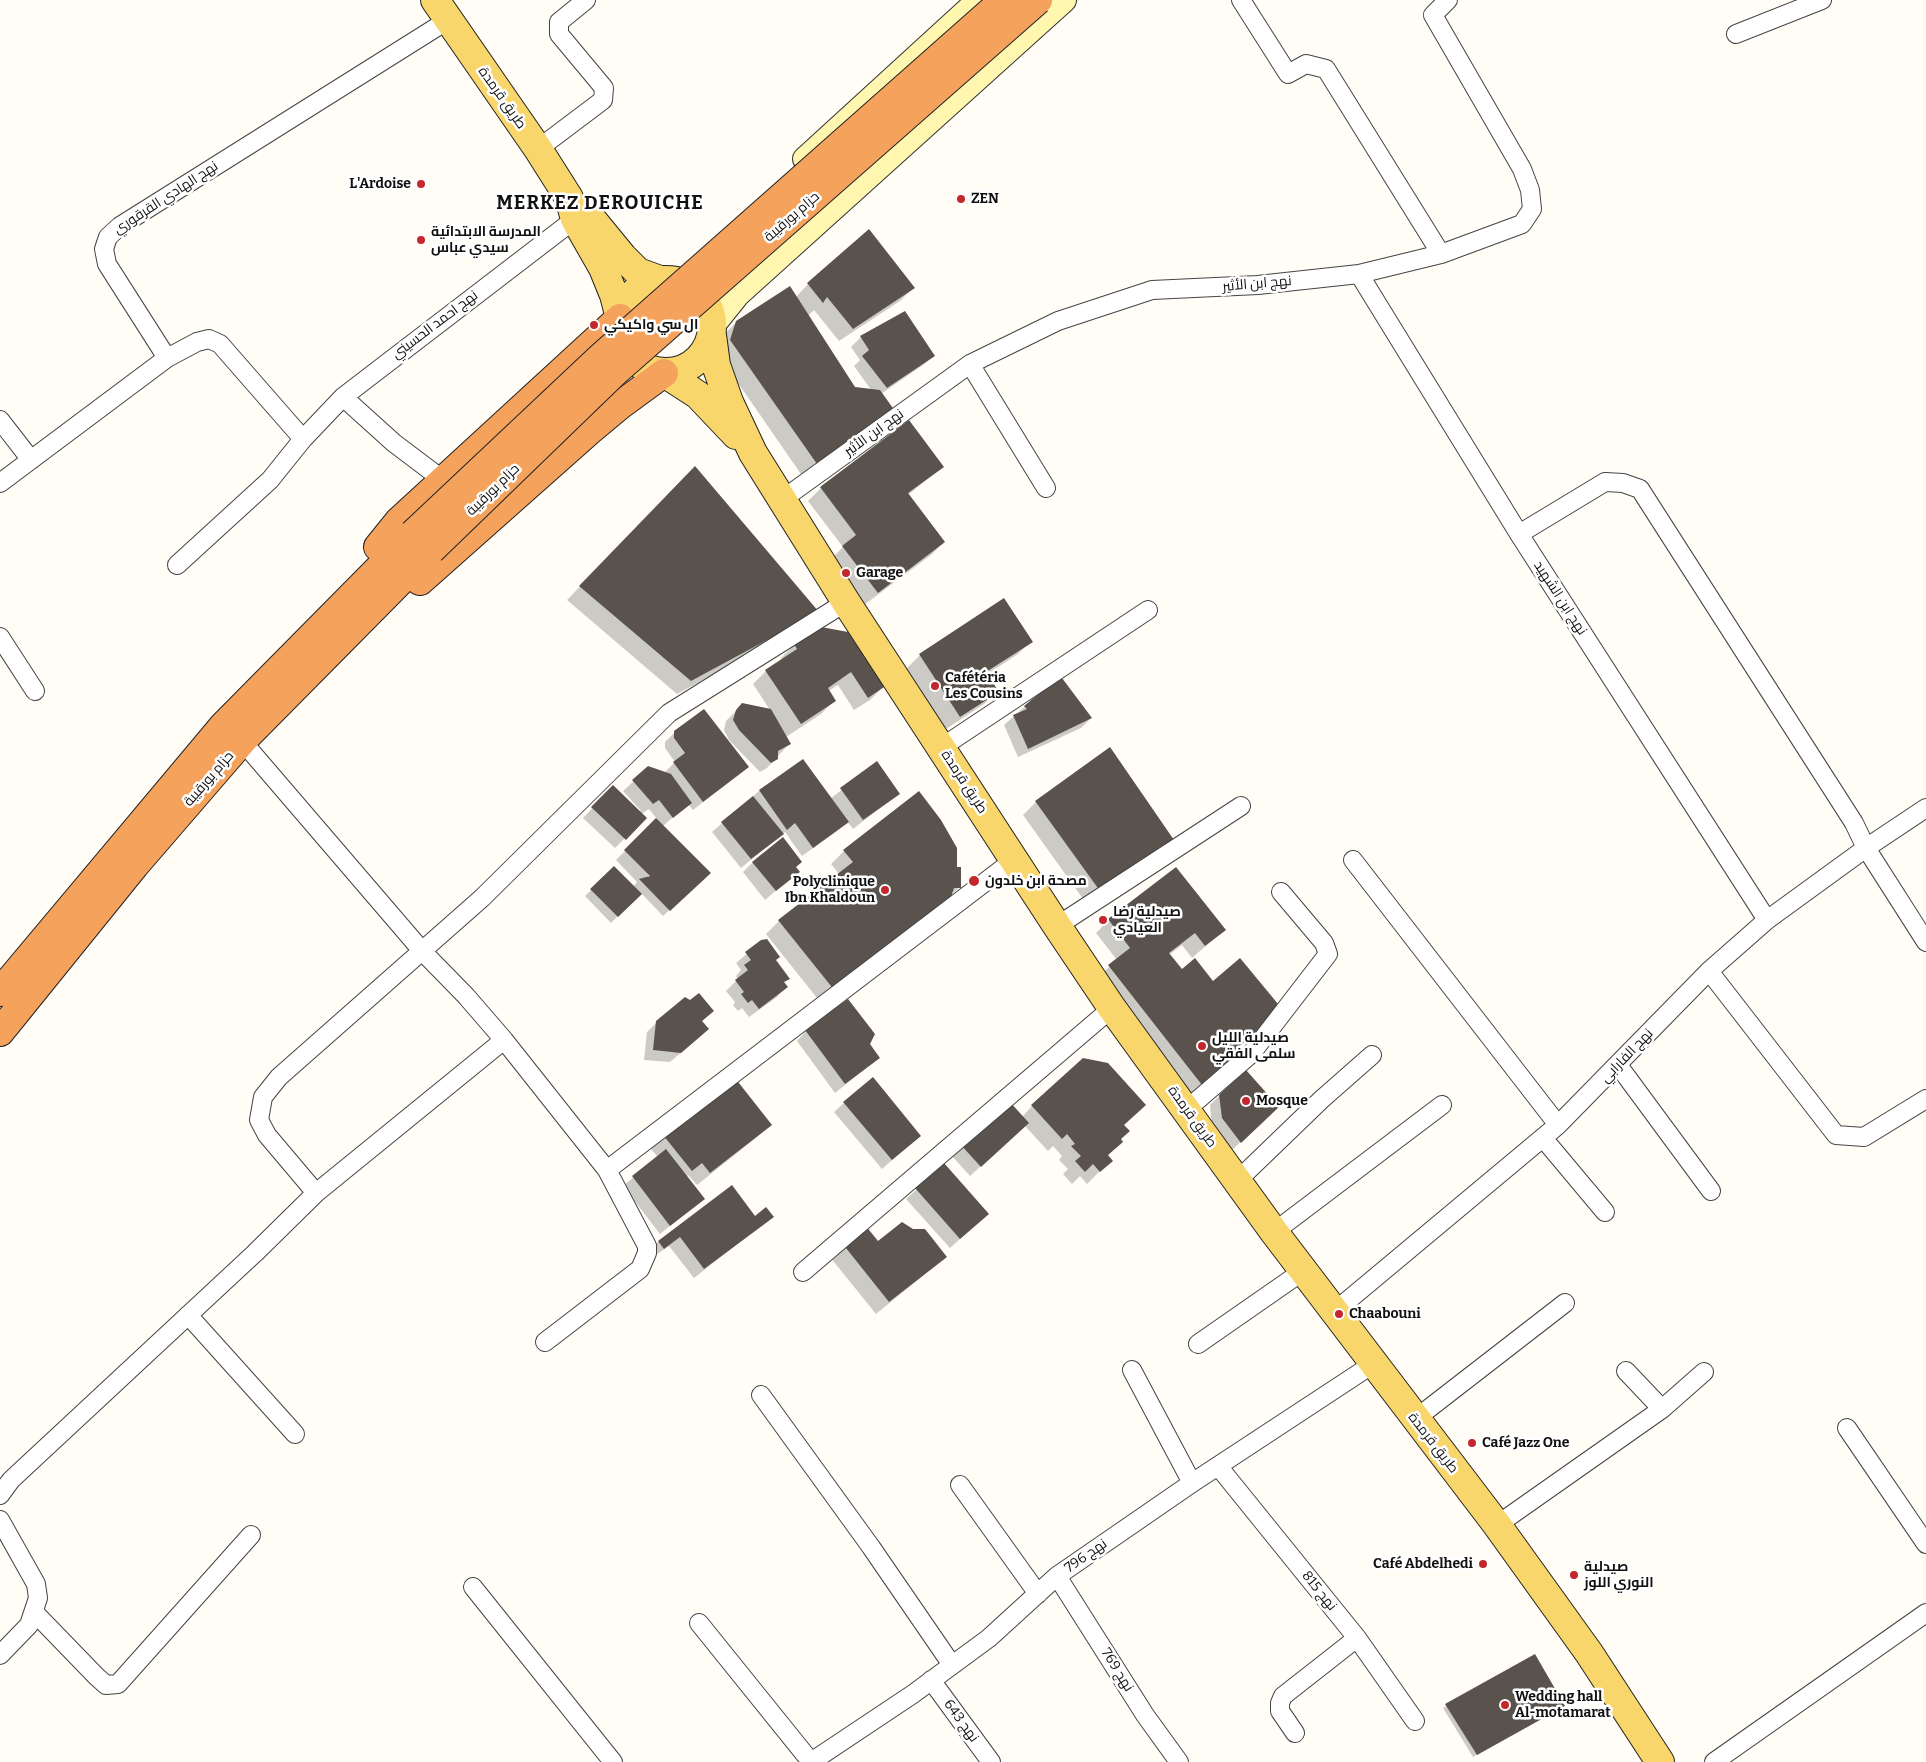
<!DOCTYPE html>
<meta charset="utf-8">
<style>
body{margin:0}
canvas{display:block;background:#fffdf5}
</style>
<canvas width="1926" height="1762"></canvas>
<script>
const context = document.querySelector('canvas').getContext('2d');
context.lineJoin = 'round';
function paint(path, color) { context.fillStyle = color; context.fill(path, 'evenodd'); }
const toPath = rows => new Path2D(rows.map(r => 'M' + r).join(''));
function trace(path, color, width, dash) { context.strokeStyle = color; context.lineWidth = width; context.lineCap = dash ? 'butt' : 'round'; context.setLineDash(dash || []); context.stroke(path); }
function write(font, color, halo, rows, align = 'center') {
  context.font = font + ' Bitter,Cairo,serif'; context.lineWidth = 5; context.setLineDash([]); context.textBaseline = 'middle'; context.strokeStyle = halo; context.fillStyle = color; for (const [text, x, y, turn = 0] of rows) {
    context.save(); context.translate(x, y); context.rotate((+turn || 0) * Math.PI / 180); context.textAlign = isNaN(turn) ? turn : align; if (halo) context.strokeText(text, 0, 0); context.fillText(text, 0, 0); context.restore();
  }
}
paint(toPath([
 [808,284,913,288,900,301,839,341,814,310,808,316,854,388,872,391,854,366,860,360,851,347,861,337,905,313,933,356,923,365,881,394,893,411,803,477,718,354,723,335,737,322,796,297],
 [943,466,908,495,944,542,931,555,864,605,830,560,843,547,808,501,821,488],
 [682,481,805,625,677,694,567,600],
 [1004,600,1031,641,1018,654,986,675,997,691,984,704,946,729,907,668,920,655],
 [821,628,883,687,870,700,854,710,838,685,828,691,834,701,821,714,786,737,789,744,767,768,760,772,729,740,724,730,726,721,742,705,770,710,753,684,766,671,783,660,781,658,794,645],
 [1039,691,1091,718,1081,728,1018,757,1004,725,1030,702,1030,700],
 [675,732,747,767,693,810,688,804,663,826,703,879,663,916,641,893,611,923,585,896,614,868,633,887,637,882,616,860,657,819,649,809,641,814,645,818,615,848,583,818,613,787,639,812,641,811,623,791,648,768,664,773,675,762,665,748,665,742],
 [672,852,650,877,647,877],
 [803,760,830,799,876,763,898,794,853,829,847,821,837,831,802,856,785,832,741,868,712,832,759,791],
 [1036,802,1172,840,1086,903,1023,815],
 [844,851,960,887,821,1003,766,934,779,921,839,874,831,864],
 [753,862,795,868,798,872,765,900,743,872],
 [1176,869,1224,930,1192,958,1182,945,1169,955,1182,971,1212,982,1268,1023,1236,1049,1239,1053,1188,1097,1096,979,1117,960,1096,933,1109,920],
 [762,941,788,978,783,983,786,987,777,997,749,1017,742,1008,738,1011,733,1005,735,1002,726,991,738,979,736,976,741,970,736,963],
 [712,1011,701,1022,697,1039,670,1062,644,1060,647,1032,657,1022],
 [806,1031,868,1044,879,1058,835,1093,797,1041],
 [1220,1095,1267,1117,1231,1151,1212,1128,1210,1105],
 [844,1103,920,1135,882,1169,834,1112],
 [1032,1106,1123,1125,1120,1140,1122,1142,1107,1156,1111,1160,1087,1184,1080,1176,1072,1184,1063,1174,1068,1169,1059,1160,1062,1156,1053,1146,1048,1151,1025,1126,970,1176,951,1155,961,1145,1022,1117],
 [770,1124,757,1137,697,1185,688,1175,686,1177,703,1199,660,1234,623,1186,658,1157,651,1149,664,1136],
 [944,1165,978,1223,950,1248,906,1199],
 [732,1187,754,1217,772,1217,694,1278,669,1246,653,1257,649,1251,658,1242],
 [843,1244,946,1257,876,1314,830,1257],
 [1535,1656,1561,1708,1473,1757,1443,1708]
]), '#0003');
paint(toPath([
 [869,229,915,288,853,329,827,297,823,303,807,283],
 [790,286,855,387,880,390,895,411,817,464,730,340,736,321],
 [905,311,935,356,887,388,862,356,869,350,860,336],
 [909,420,944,467,908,493,945,542,878,593,842,546,856,535,820,487],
 [695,466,819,612,691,681,579,586],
 [1004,598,1033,642,986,672,999,692,960,717,919,654],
 [821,627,848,632,884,687,868,698,851,672,828,688,836,701,801,724,765,670,797,649,794,644],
 [1059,674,1092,718,1028,749,1013,715,1027,709,1024,706,1040,693,1038,690],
 [742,703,771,709,791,744,778,751,778,759,771,763,739,730,733,720,736,710],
 [704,709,749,767,703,802,673,762,685,753,674,738,674,731],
 [1110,747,1174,840,1100,891,1035,801],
 [803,759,849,822,813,848,795,823,787,830,759,790],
 [877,761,900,794,863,820,840,788],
 [648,766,671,774,692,803,673,818,659,800,653,804,632,780],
 [613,785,647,818,626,840,591,807],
 [919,791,941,820,957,848,957,867,961,867,961,888,954,888,950,900,835,991,778,920,853,862,843,850],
 [753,796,784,834,751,859,721,822],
 [656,818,711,873,670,911,639,879,650,876,624,850],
 [783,837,802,862,796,867,800,872,776,891,752,862],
 [614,866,642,894,618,917,590,889],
 [1176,867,1226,930,1205,946,1195,933,1169,953,1182,969,1195,958,1213,981,1240,958,1283,1010,1237,1048,1241,1053,1202,1085,1108,965,1130,948,1108,919],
 [767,939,780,957,776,960,790,979,784,982,788,987,759,1009,752,1000,748,1003,741,994,744,992,735,980,748,970,744,965,751,960,745,952,761,940],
 [699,993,714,1011,702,1021,709,1029,681,1053,653,1050,656,1021,685,997,690,1000],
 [848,999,875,1034,870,1044,880,1058,845,1084,805,1030],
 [1083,1058,1108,1063,1146,1105,1124,1125,1130,1131,1121,1139,1123,1142,1108,1155,1113,1161,1100,1172,1093,1164,1085,1172,1075,1161,1081,1156,1071,1146,1075,1144,1067,1134,1062,1139,1031,1105],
 [1246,1070,1279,1107,1241,1143,1222,1118,1219,1095],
 [873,1077,921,1136,892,1160,843,1102],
 [735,1078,772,1125,710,1173,702,1163,692,1171,663,1135],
 [1009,1101,1029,1123,981,1167,960,1144],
 [666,1149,705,1199,670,1226,632,1176],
 [944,1163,989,1214,960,1239,915,1188],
 [732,1185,755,1216,766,1207,774,1217,704,1269,680,1237,664,1249,658,1241],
 [902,1222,913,1229,925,1229,947,1257,889,1302,842,1243,865,1225,878,1241],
 [1535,1654,1565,1706,1477,1755,1445,1704]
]), '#5a524d');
const street = toPath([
 [1241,0,1288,74,1306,64,1326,69,1441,254],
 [1736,34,1822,0],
 [538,149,603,100,604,88,559,34,559,22,586,0],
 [1359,274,1519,534,1767,920],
 [970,364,1046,488],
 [343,397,394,443,443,480],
 [0,420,31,460],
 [303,439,220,344,209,339,197,342,167,358,107,264,104,249,108,237,120,226,448,20],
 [0,483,167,358],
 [783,499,970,364,1058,321,1152,290,1258,285,1359,274,1441,254,1522,224,1532,209,1530,190,1522,169,1433,15,1448,0],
 [1519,534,1605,482,1623,483,1640,489,1854,823,1866,848,1926,942],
 [177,565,270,480,303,439,343,397,575,219],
 [0,637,35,691],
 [242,741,423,952,466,996,504,1040,316,1193],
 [942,747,1148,610],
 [1353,860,1558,1125],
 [1057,926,1241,806],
 [1709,971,1836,1135,1864,1137,1926,1099],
 [504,1040,607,1170,647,1246,647,1253,640,1269,545,1342],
 [1618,1065,1711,1191],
 [1186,1110,1251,1054,1328,954,1324,943,1281,892],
 [1543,1138,1605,1212],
 [607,1170,1014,860],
 [1238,1180,1322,1099,1372,1055],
 [1274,1232,1442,1105],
 [803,1272,1112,1008],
 [1334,1312,1558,1125,1709,971,1767,920,1866,848,1926,808],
 [188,1315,295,1434],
 [1198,1344,1303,1271],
 [1132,1370,1192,1483],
 [1626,1371,1662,1409],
 [761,1395,871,1547,952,1665],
 [1414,1420,1565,1303],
 [1847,1428,1926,1544],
 [1218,1466,1357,1638,1415,1721],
 [960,1485,1038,1594],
 [0,1495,11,1480,255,1253,316,1193,267,1135,259,1120,263,1097,279,1077,482,898,669,713,846,602],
 [0,1520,36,1584,38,1598,29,1625,0,1655],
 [1497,1525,1662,1409,1704,1372],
 [1057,1576,1145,1715,1179,1762],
 [473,1587,613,1762],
 [35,1613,96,1676,106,1685,118,1684,251,1535],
 [699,1623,811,1762],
 [931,1680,991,1762],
 [1295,1733,1280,1711,1280,1703,1283,1696,1357,1638],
 [811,1762,913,1694,989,1638,1057,1576,1192,1483,1373,1364],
 [1714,1762,1926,1613]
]);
const secondary = toPath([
 [805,159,979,0],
 [713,325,738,294,1064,0]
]);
const primary = toPath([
 [435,0,538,149,569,198,575,219,603,268,614,295,620,318],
 [587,213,623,257,638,272,660,280],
 '620 326a46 46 0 1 1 92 0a46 46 0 1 1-92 0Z',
 [712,335,716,365,729,402,753,453,846,602,1057,926,1112,1008,1274,1232,1497,1525,1589,1653,1660,1762],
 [664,373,698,395,736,435]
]);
const highway = toPath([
 [378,547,399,521,620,318],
 [420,581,589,431,619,406,664,373],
 [0,992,224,725,413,534],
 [0,1032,135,865,242,741,431,550]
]);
trace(street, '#444', 20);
trace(secondary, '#333', 26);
trace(primary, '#222', 30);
trace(highway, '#222', 30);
trace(street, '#fff', 18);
trace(secondary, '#fff6b0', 24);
trace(primary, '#f9d66b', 28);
trace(highway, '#f5a25d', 28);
const highwayBridge = toPath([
 [413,534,602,356,1004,0],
 [431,550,615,372,1038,0]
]);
trace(highwayBridge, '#222', 30, []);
trace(highwayBridge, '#f5a25d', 28);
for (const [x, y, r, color] of [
 [421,184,5,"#c4262e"],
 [961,199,5,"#c4262e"],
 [421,240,5,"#c4262e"],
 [594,325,5,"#c4262e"],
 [846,573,5,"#c4262e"],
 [935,686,5,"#c4262e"],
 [974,881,6,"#c4262e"],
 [885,890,5,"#c4262e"],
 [1103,920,5,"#c4262e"],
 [1202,1046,5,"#c4262e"],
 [1246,1101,5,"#c4262e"],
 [1339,1314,5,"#c4262e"],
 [1472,1443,5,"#c4262e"],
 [1483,1564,5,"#c4262e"],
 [1574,1575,5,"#c4262e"],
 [1505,1705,5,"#c4262e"]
]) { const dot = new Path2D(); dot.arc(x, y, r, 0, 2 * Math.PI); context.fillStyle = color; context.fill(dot); trace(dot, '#fff', 2); }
write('14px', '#111', '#fff', [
 ["طريق قرمدة",502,98,55],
 ["نهج الهادي القرقوري",166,198,-33],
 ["حزام بورقيبة",792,217,-41],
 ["نهج ابن الأثير",1257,284,-5],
 ["نهج احمد الحسيني",435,325,-37],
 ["نهج ابن الأثير",874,433,-36],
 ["حزام بورقيبة",493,490,-44],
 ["نهج ابن الشهيد",1560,598,57],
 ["حزام بورقيبة",209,779,-49],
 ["طريق قرمدة",964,782,57],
 ["نهج الفارابي",1627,1056,-46],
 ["طريق قرمدة",1192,1117,54],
 ["طريق قرمدة",1433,1443,52],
 ["نهج 796",1086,1556,-35],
 ["نهج 815",1319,1591,51],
 ["نهج 769",1117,1670,58],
 ["نهج 643",961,1721,54]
]);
write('bold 14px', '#111', '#fff', [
 ["L'Ardoise",411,184,"right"],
 ["ZEN",971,199],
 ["المدرسة الابتدائية",431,232],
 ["سيدي عباس",431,248],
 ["ال سي واكيكي",604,325],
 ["Garage",856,573],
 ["Cafétéria",945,678],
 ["Les Cousins",945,694],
 ["مصحة ابن خلدون",985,881],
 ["Polyclinique",875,882,"right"],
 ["Ibn Khaldoun",875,898,"right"],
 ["صيدلية رضا",1113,912],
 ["العيادي",1113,928],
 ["صيدلية الليل",1212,1038],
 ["سلمى الفقي",1212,1054],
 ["Mosque",1256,1101],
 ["Chaabouni",1349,1314],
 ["Café Jazz One",1482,1443],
 ["Café Abdelhedi",1473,1564,"right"],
 ["صيدلية",1584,1567],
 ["النوري اللوز",1584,1583],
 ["Wedding hall",1515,1697],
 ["Al-motamarat",1515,1713]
], 'left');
context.letterSpacing = '1px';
write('bold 19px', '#111', '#fff', [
 ["MERKEZ DEROUICHE",600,204]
]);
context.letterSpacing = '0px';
</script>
